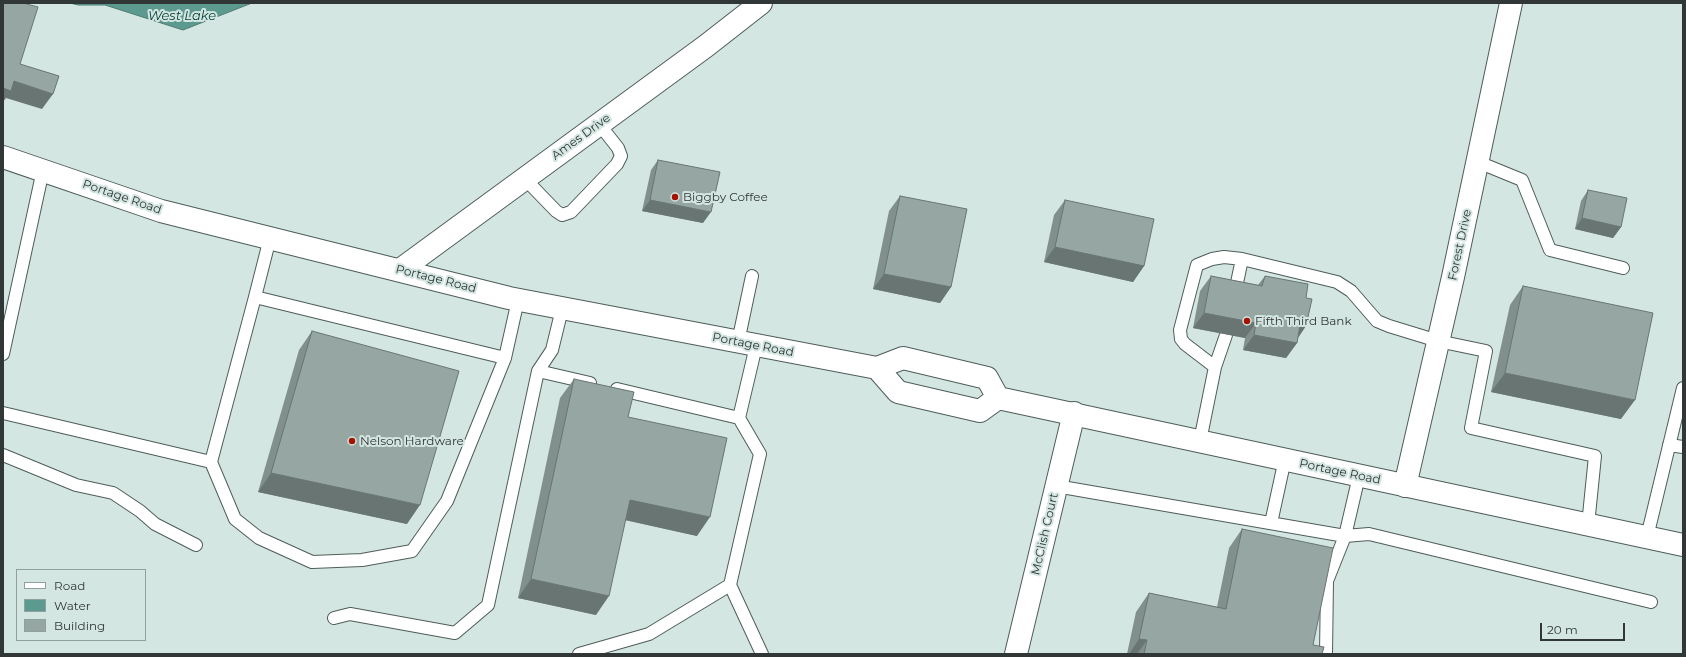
<!DOCTYPE html>
<style>
body{margin:0}
#map{position:relative;width:1686px;height:657px;overflow:hidden;background:#d4e6e2;font-family:Montserrat,sans-serif}
canvas{display:block}
.frame{position:absolute;inset:0;border:4px solid #303736;pointer-events:none}
.legend{position:absolute;left:16px;top:569px;width:130px;height:72px;box-sizing:border-box;background:#d4e6e2;border:1px solid #92a09d;margin:0;padding:5px 7px;list-style:none;font-size:12px;color:#303736}
.legend li{display:flex;align-items:center;gap:8px;height:20px}
.legend b{width:20px;border:1px solid #92a09d}
.scale{position:absolute;left:1540px;top:623px;width:85px;height:18px;box-sizing:border-box;border:2px solid #303736;border-top:0;padding-left:5px;font-size:12px;line-height:14px;white-space:nowrap;color:#303736;-webkit-text-stroke:3px #d4e6e2;paint-order:stroke}
</style>
<div id="map">
<canvas width="1686" height="657"></canvas>
<div class="frame"></div>
<ul class="legend">
<li><b style="height:5px;background:#fff"></b>Road</li>
<li><b style="height:11px;background:#5c9a8f"></b>Water</li>
<li><b style="height:11px;background:#96a7a3"></b>Building</li>
</ul>
<div class="scale">20 m</div>
</div>
<script>
const context = document.querySelector('canvas').getContext('2d');
context.lineJoin = 'round';
function paint(path, color) { context.fillStyle = color; context.fill(path, 'evenodd'); }
const toPath = rows => new Path2D(rows.map(r => 'M' + r).join(''));
function trace(path, color, width, dash) { context.strokeStyle = color; context.lineWidth = width; context.lineCap = dash ? 'butt' : 'round'; context.setLineDash(dash || []); context.stroke(path); }
function write(font, color, halo, rows, align = 'center') {
  context.font = font + ' Montserrat,sans-serif'; context.lineWidth = 4; context.setLineDash([]); context.textBaseline = 'middle'; context.strokeStyle = halo; context.fillStyle = color; for (const [text, x, y, turn = 0] of rows) {
    context.save(); context.translate(x, y); context.rotate((+turn || 0) * Math.PI / 180); context.textAlign = isNaN(turn) ? turn : align; if (halo) context.strokeText(text, 0, 0); context.fillText(text, 0, 0); context.restore();
  }
}
const water = toPath([
 [70,3,252,3,183,30,105,5,78,5,70,3]
]);
paint(water, '#5c9a8f');
trace(water, '#4f7c74', 1);
const service = toPath([
 [1478,162,1522,180,1550,250,1623,268],
 [525,179,556,211,562,215,571,212,617,164,621,156,618,148,599,124],
 [270,238,255,297,505,358,518,300],
 [1234,297,1242,259],
 [738,342,752,276],
 [3,354,43,170],
 [1215,367,1185,344,1181,339,1180,330,1197,265,1212,259,1224,257,1242,259,1337,282,1351,291,1377,321,1389,326,1438,341,1486,351,1471,428,1595,456,1588,525],
 [538,371,590,383],
 [617,389,739,418,756,346],
 [3,413,211,462,255,297],
 [739,418,760,454,730,585,762,654],
 [1200,441,1215,367,1226,335],
 [1669,445,1683,447],
 [3,455,76,485,113,493,140,511,155,524,196,545],
 [211,462,235,519,259,538,312,562,362,560,412,551,447,501,505,358],
 [1056,486,1345,536,1369,534,1651,602],
 [1271,523,1285,459],
 [1647,537,1683,388],
 [334,618,350,614,455,633,488,605,538,371,552,350,562,309],
 [579,654,649,634,730,585],
 [1326,654,1327,581,1345,536,1359,476]
]);
const minor = toPath([
 [400,270,706,46,761,3],
 [1405,486,1453,277,1511,3],
 [1016,654,1074,413]
]);
const tertiary = toPath([
 [3,157,161,211,509,298,877,368,903,358,987,378,998,398],
 [877,368,898,392,980,411,998,398,1683,545]
]);
trace(service, '#4e5d5a', 14);
trace(minor, '#4e5d5a', 24);
trace(tertiary, '#4e5d5a', 24);
trace(service, '#fff', 12);
trace(minor, '#fff', 22);
trace(tertiary, '#fff', 22);
paint(toPath([
 [658,160,703,223,642,211,651,170],
 [1588,190,1621,227,1613,238,1575,229,1581,201],
 [900,196,951,287,940,303,873,289,889,211],
 [1065,200,1144,266,1133,282,1044,262,1054,215],
 [1211,276,1258,285,1265,276,1297,343,1286,358,1243,350,1245,338,1193,328,1200,291],
 [1523,286,1621,419,1491,392,1510,305],
 [312,331,407,524,258,492,299,350],
 [574,379,628,417,697,536,625,520,596,615,518,598,560,398],
 [1242,529,1313,645,1322,654,1127,654,1136,612,1149,593,1217,607,1229,548]
]), '#81908c');
paint(toPath([
 [14,81,53,94,42,109,6,98,3,102,3,88],
 [650,200,711,212,703,223,642,211],
 [1582,218,1621,227,1613,238,1575,229],
 [1055,247,1144,266,1133,282,1044,262],
 [884,274,951,287,940,303,873,289],
 [1204,313,1256,323,1245,338,1193,328],
 [1300,325,1306,326,1296,341],
 [1254,335,1297,343,1286,358,1243,350],
 [1505,373,1635,400,1621,419,1491,392],
 [271,473,420,505,407,524,258,492],
 [630,500,710,517,697,536,616,518],
 [531,579,609,596,596,615,518,598],
 [1139,639,1147,640,1137,654,1129,654]
]), '#697572');
const building = toPath([
 [3,3,23,3,38,7,20,64,59,76,53,94,14,81,11,91,3,88,3,3],
 [658,160,720,172,711,212,650,200,658,160],
 [1588,190,1627,198,1621,227,1582,218,1588,190],
 [900,196,967,209,951,287,884,274,900,196],
 [1065,200,1154,219,1144,266,1055,247,1065,200],
 [1211,276,1262,286,1265,276,1308,284,1306,298,1312,299,1306,326,1300,325,1297,343,1254,335,1256,323,1204,313,1211,276],
 [1523,286,1653,313,1635,400,1505,373,1523,286],
 [312,331,459,371,420,505,271,473,312,331],
 [574,379,634,392,628,417,727,438,710,517,630,500,609,596,531,579,574,379],
 [1242,529,1333,548,1313,645,1324,647,1322,654,1144,654,1147,640,1139,639,1149,593,1226,609,1242,529]
]);
paint(building, '#96a7a3');
trace(building, '#697572', 1);
for (const [x, y, r, color] of [
 [675,197,4,"#a51300"],
 [1247,321,4,"#a51300"],
 [352,441,4,"#a51300"]
]) { const dot = new Path2D(); dot.arc(x, y, r, 0, 2 * Math.PI); context.fillStyle = color; context.fill(dot); trace(dot, '#d4e6e2', 1.5); }
write('12px', '#303736', '#d4e6e2', [
 ["Ames Drive",581,137,-36],
 ["Portage Road",122,197,19],
 ["Forest Drive",1460,245,-78],
 ["Portage Road",436,279,14],
 ["Portage Road",753,345,11],
 ["Portage Road",1340,472,12],
 ["McClish Court",1045,534,-77]
]);
write('12px', '#303736', '#d4e6e2', [
 ["Biggby Coffee",683,197],
 ["Fifth Third Bank",1255,321],
 ["Nelson Hardware",360,441]
], 'left');
write('italic 13px', '#054139', '#d4e6e2', [
 ["West Lake",182,16]
]);
</script>
